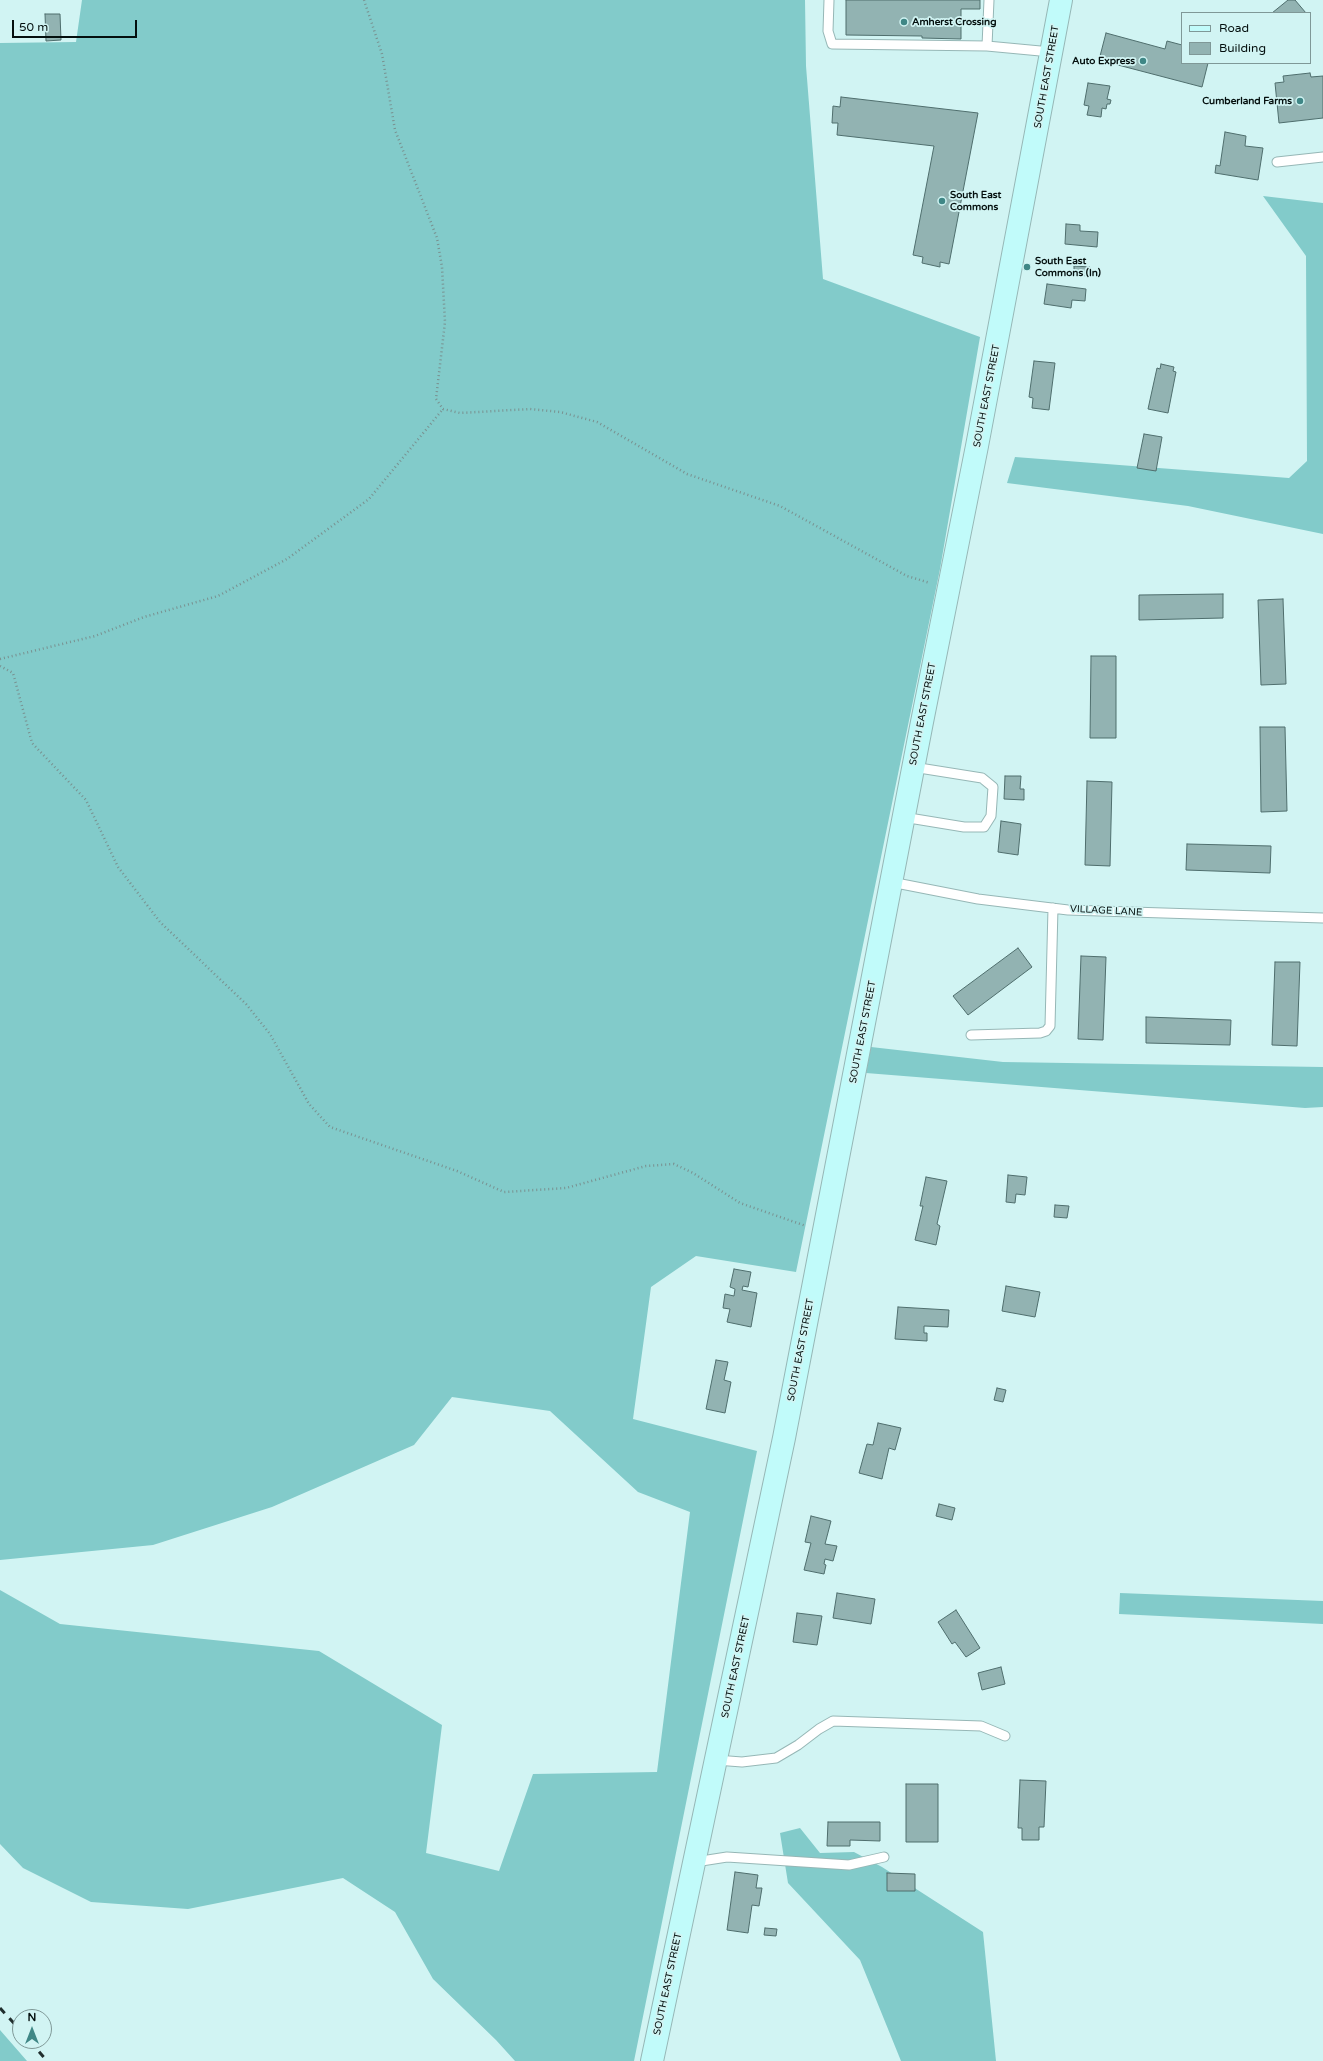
<!DOCTYPE html>
<style>
body{margin:0}
#map{position:relative;width:1323px;height:2061px;overflow:hidden;background:#d1f4f3;font-family:"Varela Round",sans-serif}
canvas{display:block}
.legend{position:absolute;left:1181px;top:12px;width:130px;height:52px;box-sizing:border-box;background:#d1f4f3;border:1px solid #7f9897;margin:0;padding:5px 7px;list-style:none;font-size:12px;color:#040f0e}
.legend li{display:flex;align-items:center;gap:8px;height:20px}
.legend b{width:20px;border:1px solid #7f9897}
.north{position:absolute;left:12px;top:2009px;width:40px;height:40px;box-sizing:border-box;background:#d1f4f3;border:1px solid #7f9897;border-radius:50%;rotate:0deg;font-size:11px;font-weight:700;line-height:16px;text-align:center;color:#040f0e}
.north::after{content:'';display:block;margin:auto;width:14px;height:18px;background:#3f8786;clip-path:polygon(50% 0,100% 100%,50% 72%,0 100%)}
.scale{position:absolute;left:12px;top:20px;width:125px;height:18px;box-sizing:border-box;border:2px solid #040f0e;border-top:0;padding-left:5px;font-size:12px;line-height:14px;white-space:nowrap;color:#040f0e;-webkit-text-stroke:3px #d1f4f3;paint-order:stroke}
</style>
<div id="map">
<canvas width="1323" height="2061"></canvas>
<ul class="legend">
<li><b style="height:5px;background:#c1fbfa"></b>Road</li>
<li><b style="height:11px;background:#92b3b2"></b>Building</li>
</ul>
<div class="north">N</div>
<div class="scale">50 m</div>
</div>
<script>
const context = document.querySelector('canvas').getContext('2d');
context.lineJoin = 'round';
function paint(path, color) { context.fillStyle = color; context.fill(path, 'evenodd'); }
const toPath = rows => new Path2D(rows.map(r => 'M' + r).join(''));
function trace(path, color, width, dash) { context.strokeStyle = color; context.lineWidth = width; context.lineCap = dash ? 'butt' : 'round'; context.setLineDash(dash || []); context.stroke(path); }
function write(font, color, halo, rows, align = 'center') {
  context.font = font + ' "Varela Round",sans-serif'; context.lineWidth = 3.5; context.setLineDash([]); context.textBaseline = 'middle'; context.strokeStyle = halo; context.fillStyle = color; for (const [text, x, y, turn = 0] of rows) {
    context.save(); context.translate(x, y); context.rotate((+turn || 0) * Math.PI / 180); context.textAlign = isNaN(turn) ? turn : align; if (halo) context.strokeText(text, 0, 0); context.fillText(text, 0, 0); context.restore();
  }
}
paint(toPath([
 [82,0,805,0,806,66,823,279,980,337,940,569,796,1272,696,1256,651,1287,633,1419,757,1451,634,2061,515,2061,496,2040,433,1979,395,1912,343,1878,188,1909,91,1902,23,1868,0,1844,0,1590,60,1624,319,1651,442,1725,426,1853,499,1871,533,1774,657,1772,690,1512,638,1492,550,1411,452,1397,414,1445,272,1507,153,1545,0,1560,0,43,76,42],
 [1263,196,1323,203,1323,534,1188,506,1007,483,1015,457,1289,478,1307,461,1306,256],
 [871,1047,1003,1062,1323,1067,1323,1107,1305,1108,866,1073],
 [1120,1593,1323,1601,1323,1624,1119,1614],
 [800,1828,820,1853,854,1852,882,1867,983,1932,996,2061,901,2061,860,1960,788,1883,780,1833],
 [0,2030,27,2061,0,2061]
]), '#82cbca');
const building = toPath([
 [846,0,980,0,980,9,961,9,961,39,922,38,922,36,846,35,846,0],
 [1288,0,1295,0,1306,13,1272,13,1288,0],
 [45,14,60,14,61,40,46,41,45,14],
 [1106,33,1165,49,1167,41,1182,45,1182,63,1208,63,1202,87,1099,60,1106,33],
 [1310,73,1311,77,1323,76,1323,118,1279,123,1275,83,1284,82,1283,76,1310,73],
 [1088,83,1110,86,1107,99,1111,100,1110,104,1107,104,1106,109,1102,108,1101,117,1087,115,1089,106,1084,105,1088,83],
 [841,97,978,113,949,264,940,262,940,267,922,263,923,257,913,255,934,146,837,135,838,123,832,123,833,106,840,107,841,97],
 [1225,132,1246,136,1245,146,1263,148,1258,180,1215,173,1216,165,1220,166,1225,132],
 [1066,224,1080,225,1080,231,1098,232,1097,247,1065,244,1066,224],
 [1074,266,1090,267,1090,276,1074,275,1074,266],
 [1047,284,1086,289,1085,301,1072,300,1071,308,1044,304,1047,284],
 [1034,361,1055,363,1049,410,1032,408,1033,398,1029,397,1034,361],
 [1161,364,1174,367,1173,371,1176,372,1168,413,1148,409,1157,368,1160,369,1161,364],
 [1144,434,1162,437,1156,471,1137,468,1144,434],
 [1223,594,1223,618,1139,620,1139,595,1223,594],
 [1283,599,1286,684,1261,685,1258,600,1283,599],
 [1091,656,1116,656,1116,738,1090,738,1091,656],
 [1260,727,1285,727,1287,811,1261,812,1260,727],
 [1005,776,1021,776,1020,789,1024,789,1024,800,1004,799,1005,776],
 [1087,781,1112,782,1110,866,1085,865,1087,781],
 [1001,821,1021,824,1018,855,998,852,1001,821],
 [1187,844,1271,846,1270,873,1186,870,1187,844],
 [1018,948,1032,967,968,1015,953,996,1018,948],
 [1081,956,1106,957,1103,1040,1078,1039,1081,956],
 [1275,962,1300,962,1297,1046,1272,1045,1275,962],
 [1146,1017,1231,1020,1230,1045,1146,1043,1146,1017],
 [1008,1175,1027,1177,1025,1195,1016,1194,1015,1203,1006,1202,1008,1175],
 [926,1177,947,1181,937,1224,940,1226,936,1245,915,1240,923,1206,920,1206,926,1177],
 [1055,1205,1069,1206,1067,1218,1054,1217,1055,1205],
 [734,1269,751,1272,748,1287,743,1286,742,1290,757,1293,751,1327,727,1322,730,1309,723,1308,725,1294,734,1296,735,1289,730,1287,734,1269],
 [1006,1286,1040,1292,1035,1317,1002,1311,1006,1286],
 [898,1307,949,1310,948,1327,924,1326,924,1333,927,1333,927,1341,895,1339,898,1307],
 [716,1360,728,1362,724,1380,731,1382,725,1413,706,1409,716,1360],
 [997,1388,1006,1390,1003,1402,994,1400,997,1388],
 [878,1423,901,1428,895,1450,889,1448,882,1479,859,1473,867,1444,873,1445,878,1423],
 [939,1504,955,1508,952,1520,936,1516,939,1504],
 [811,1516,831,1521,825,1544,837,1546,833,1561,825,1559,824,1564,826,1565,824,1574,804,1570,811,1543,805,1542,811,1516],
 [837,1593,875,1599,871,1624,833,1618,837,1593],
 [956,1610,980,1648,966,1657,955,1642,952,1644,938,1622,956,1610],
 [797,1613,822,1616,817,1645,793,1642,797,1613],
 [1001,1667,1005,1684,982,1690,978,1673,1001,1667],
 [1020,1780,1046,1781,1044,1827,1039,1827,1039,1840,1022,1840,1022,1828,1018,1828,1020,1780],
 [906,1784,938,1784,938,1842,906,1842,906,1784],
 [828,1822,880,1822,880,1841,850,1840,850,1846,827,1846,828,1822],
 [735,1872,758,1875,756,1888,762,1888,759,1906,752,1905,748,1933,727,1930,735,1872],
 [887,1873,915,1874,915,1891,887,1891,887,1873],
 [765,1928,777,1929,776,1936,764,1935,765,1928]
]);
paint(building, '#92b3b2');
trace(building, '#4f6e6d', 1);
const service = toPath([
 [829,0,828,31,832,44,987,46],
 [989,0,987,46,1051,52],
 [1277,162,1323,157],
 [903,817,964,827,984,827,991,816,993,787,982,778,913,767],
 [891,882,978,899,1068,910,1323,918],
 [971,1035,1040,1033,1046,1031,1050,1026,1053,908],
 [716,1760,742,1762,776,1758,798,1745,819,1729,833,1721,981,1726,1005,1736],
 [695,1862,727,1857,849,1865,884,1857]
]);
const secondary = toPath([
 [652,2061,784,1438,922,722,977,446,1061,0]
]);
trace(service, '#96b7b6', 11);
trace(secondary, '#96b7b6', 24);
trace(toPath([
 [364,0,382,54,395,130,437,238,442,267,445,322,436,399,443,409,460,413,530,409,560,412,597,422,687,474,780,506,907,576,930,583],
 [0,659,95,636,144,617,218,596,287,559,369,499,443,409],
 [0,666,13,673,32,743,86,800,118,867,160,922,246,1004,270,1034,309,1104,330,1127,457,1171,504,1192,566,1188,646,1166,674,1164,693,1173,740,1203,806,1226]
]), '#799190', 2.5, [1, 3]);
trace(service, '#fff', 9);
trace(secondary, '#c1fbfa', 22);
trace(toPath([
 [0,2008,20,2030],
 [30,2041,47,2061]
]), '#212f2e', 3, [7, 7]);
for (const [x, y, r, color] of [
 [904,22,4,"#3f8786"],
 [1143,61,4,"#3f8786"],
 [1300,101,4,"#3f8786"],
 [942,201,4,"#3f8786"],
 [1027,267,4,"#3f8786"]
]) { const dot = new Path2D(); dot.arc(x, y, r, 0, 2 * Math.PI); context.fillStyle = color; context.fill(dot); trace(dot, '#d1f4f3', 1.5); }
write('bold 10px', '#040f0e', '#d1f4f3', [
 ["Amherst Crossing",912,22],
 ["Auto Express",1135,61,"right"],
 ["Cumberland Farms",1292,101,"right"],
 ["South East",950,195],
 ["Commons",950,207],
 ["South East",1035,261],
 ["Commons (In)",1035,273]
], 'left');
write('10px', '#040f0e', '#d1f4f3', [
 ["SOUTH EAST STREET",1047,77,-80],
 ["SOUTH EAST STREET",987,396,-79],
 ["SOUTH EAST STREET",923,714,-79],
 ["VILLAGE LANE",1106,911,3],
 ["SOUTH EAST STREET",863,1032,-79],
 ["SOUTH EAST STREET",801,1350,-79],
 ["SOUTH EAST STREET",736,1667,-78],
 ["SOUTH EAST STREET",668,1984,-78]
]);
</script>
